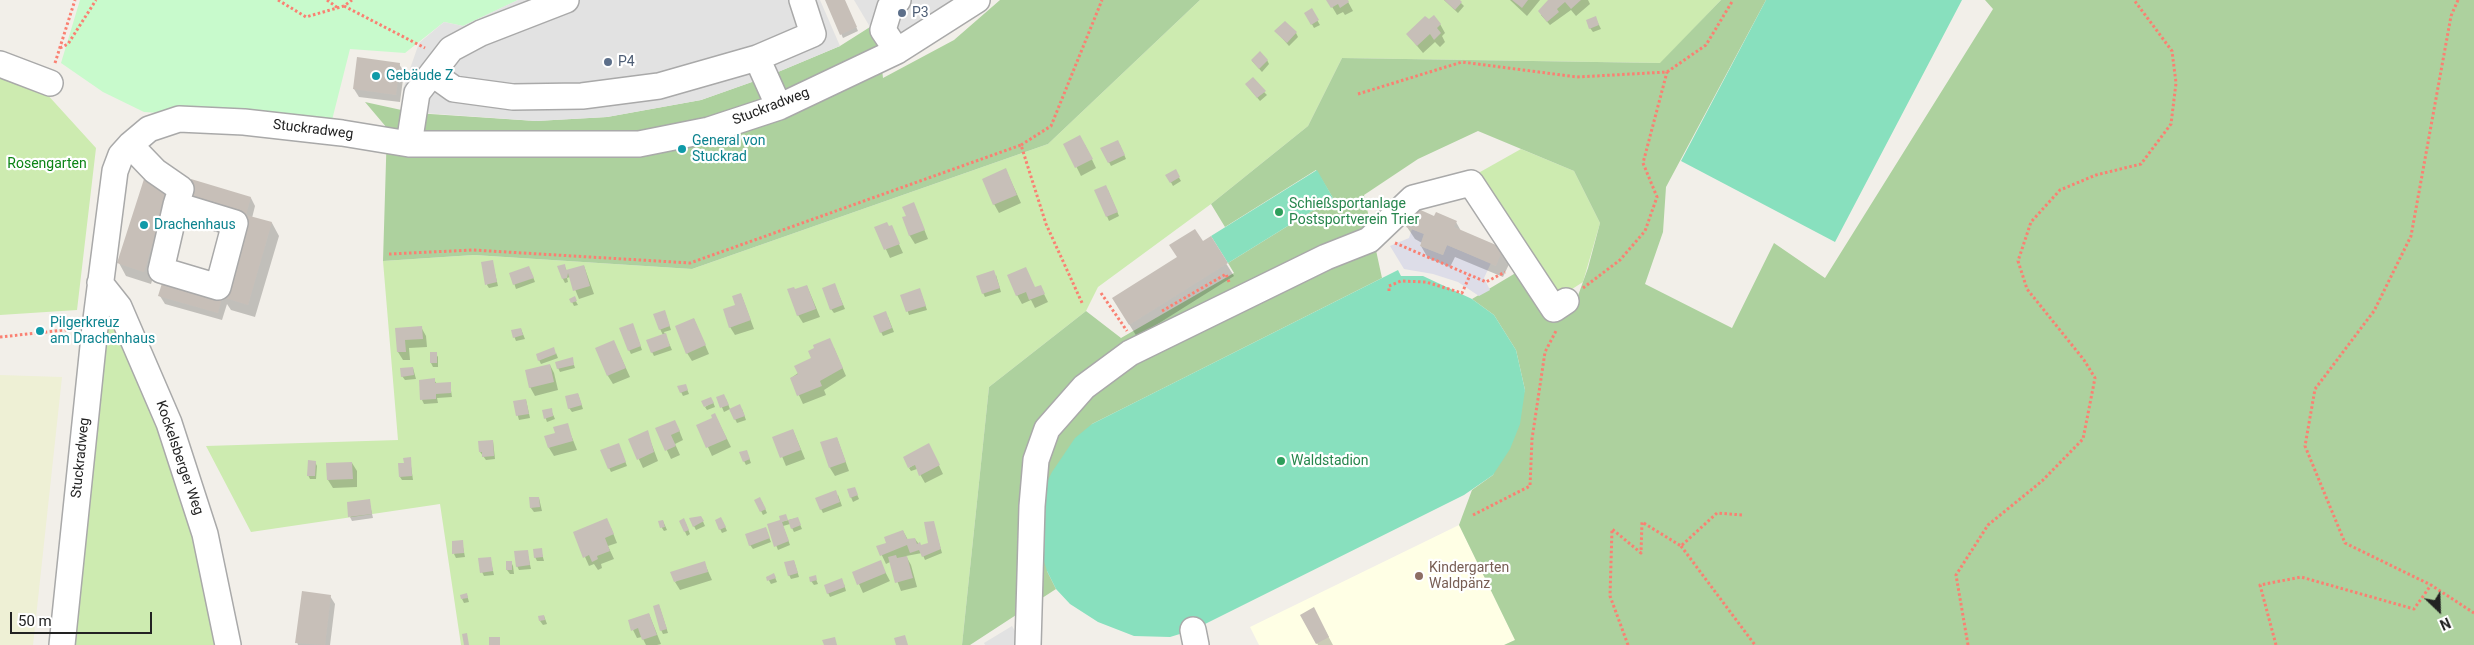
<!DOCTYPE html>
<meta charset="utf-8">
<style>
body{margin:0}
#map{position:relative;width:2474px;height:645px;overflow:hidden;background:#f2efe9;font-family:Roboto,sans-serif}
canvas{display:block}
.north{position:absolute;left:2414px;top:585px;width:50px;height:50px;-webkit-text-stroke:4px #fff;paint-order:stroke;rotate:156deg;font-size:14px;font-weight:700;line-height:20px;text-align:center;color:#222}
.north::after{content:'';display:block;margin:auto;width:18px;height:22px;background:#222;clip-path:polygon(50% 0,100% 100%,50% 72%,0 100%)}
.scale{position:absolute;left:10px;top:612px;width:142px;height:22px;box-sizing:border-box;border:2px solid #222;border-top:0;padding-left:6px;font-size:15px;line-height:18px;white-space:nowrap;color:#222;-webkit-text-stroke:4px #fff;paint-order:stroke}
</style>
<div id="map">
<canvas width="2474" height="645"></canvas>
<div class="north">N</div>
<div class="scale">50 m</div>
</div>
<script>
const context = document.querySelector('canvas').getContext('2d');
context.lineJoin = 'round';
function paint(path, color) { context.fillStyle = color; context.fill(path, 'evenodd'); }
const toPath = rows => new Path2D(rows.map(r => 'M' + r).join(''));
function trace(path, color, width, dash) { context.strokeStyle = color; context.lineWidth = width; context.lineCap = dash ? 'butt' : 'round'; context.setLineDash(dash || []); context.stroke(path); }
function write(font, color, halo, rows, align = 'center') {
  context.font = font + ' Roboto,sans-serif'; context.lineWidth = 4.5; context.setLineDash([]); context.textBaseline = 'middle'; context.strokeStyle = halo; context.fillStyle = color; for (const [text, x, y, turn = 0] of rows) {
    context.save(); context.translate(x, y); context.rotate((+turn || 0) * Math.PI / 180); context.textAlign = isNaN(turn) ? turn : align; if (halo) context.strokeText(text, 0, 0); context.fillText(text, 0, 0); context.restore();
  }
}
paint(toPath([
 [1459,525,1515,640,1504,645,1259,645,1250,627]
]), '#ffffe5');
paint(toPath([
 [0,375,62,377,33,645,0,645]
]), '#eef0d5');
paint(toPath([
 [1200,0,1721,0,1661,63,1342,58,1308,126,1211,204,1098,287,1086,311,989,387,962,645,461,645,440,504,251,532,206,446,398,440,383,261,474,255,692,269,1048,144],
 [0,74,45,92,96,148,77,310,0,315],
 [1521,149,1574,171,1600,223,1583,282,1555,300,1473,176],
 [110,307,161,427,197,542,216,645,72,645]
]), '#cdebb0');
paint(toPath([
 [1000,0,1200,0,1048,144,692,269,474,255,383,261,387,128,365,102,415,113,536,121,607,117,701,100,766,77,840,46,870,27,880,52,883,78,954,40],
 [1721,0,1766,0,1666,187,1663,232,1645,284,1732,328,1774,243,1825,278,1993,9,1985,0,2474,0,2474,645,1504,645,1515,640,1459,525,1472,490,1493,475,1525,390,1516,350,1494,315,1472,299,1519,271,1575,304,1588,268,1600,223,1574,171,1478,131,1418,159,1364,195,1382,278,1092,424,1047,571,1056,589,970,645,962,645,989,387,1086,311,1121,338,1234,273,1228,263,1333,198,1316,170,1225,227,1211,204,1308,126,1342,58,1660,63]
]), '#add19e');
paint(toPath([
 [80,0,518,0,463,26,444,22,405,53,350,49,331,124,144,112,103,92,61,63]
]), '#c8facc');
paint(toPath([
 [1766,0,1962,0,1835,242,1681,161],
 [1317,170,1333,198,1228,263,1211,236],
 [1398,270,1401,276,1423,276,1472,299,1494,315,1516,350,1525,390,1520,424,1510,449,1493,475,1464,495,1193,630,1170,637,1134,636,1098,622,1070,604,1056,589,1047,571,1041,552,1039,498,1052,472,1075,438,1092,424]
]), '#88e0be');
paint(toPath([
 [518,0,820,0,840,46,766,77,701,100,607,117,536,121,410,112,403,89,419,43,444,22,463,26],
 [854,0,963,0,880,52,870,27],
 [1012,626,1021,641,1014,645,985,645,984,643]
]), '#e2e2e2');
paint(toPath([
 [1412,229,1424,234,1420,246,1443,255,1447,245,1491,263,1484,278,1490,290,1479,296,1458,282,1433,274,1404,269,1390,246,1409,238]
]), '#dddde8');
paint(toPath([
 [826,0,844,0,858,31,843,38],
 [1328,0,1347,0,1353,11,1345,15,1343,12,1337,15],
 [1444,0,1458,0,1464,6,1458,13],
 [1510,0,1540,0,1527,16],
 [1550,0,1588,0,1590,4,1576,16,1571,10,1550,25,1541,15],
 [1311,10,1320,25,1314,28,1306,13],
 [1597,21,1601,29,1593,32,1590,28],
 [1440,24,1445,33,1442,36,1445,42,1440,47,1435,42,1423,53,1407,34],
 [1276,31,1296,33,1298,37,1289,46],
 [1267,60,1269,64,1262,72,1252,61],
 [399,64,404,72,400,102,359,97,354,89],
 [1249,88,1264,92,1267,95,1260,101],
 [1065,144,1085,145,1096,168,1081,176],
 [1120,145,1126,159,1111,166,1102,149],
 [1006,170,1021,203,999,213,994,204],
 [1175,171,1181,181,1173,186,1167,175],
 [1108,190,1119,216,1109,221,1096,191],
 [251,198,255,206,252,218,272,223,279,236,255,317,231,310,227,304,222,320,165,304,160,296,164,282,223,299,245,221,192,206],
 [176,201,151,284,126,276,119,263],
 [914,204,928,239,915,244,910,236,907,217],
 [1435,217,1456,222,1461,231,1503,249,1510,262,1503,277,1455,257,1450,267,1428,258,1421,246,1422,243,1415,239,1407,227],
 [891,227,903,253,890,258,876,228],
 [1210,238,1234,276,1137,337,1121,311],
 [492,261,498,286,489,288,487,285],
 [564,265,567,271,584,266,594,294,579,299,570,277,567,278,568,282,565,283,563,279],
 [531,272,535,282,516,289,511,274],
 [996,275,1001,292,985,297,983,293],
 [807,286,820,317,803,323,798,315,795,291],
 [1040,286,1048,302,1035,308,1031,300,1022,304,1017,295],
 [836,288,845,309,834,313,831,309],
 [921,293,927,310,909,315,902,295],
 [741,294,754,329,735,335,730,327],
 [574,298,578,305,574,306,572,302],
 [665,312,671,330,664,332,672,350,654,356,652,352,663,335,660,329],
 [888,317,894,332,883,336,881,332],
 [694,319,709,354,692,361,687,353],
 [421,327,426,336,427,347,409,348,410,360,403,360,398,352,396,329],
 [634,328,642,350,631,354,629,350],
 [521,329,525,339,516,341,512,331],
 [614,342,630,377,613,384,608,376],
 [834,348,846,376,824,390,826,395,803,404,791,378],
 [556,353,558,358,541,364,539,360],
 [431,354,436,354,438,357,438,367,433,367,431,363],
 [572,359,575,368,560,372,558,368],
 [550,365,554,373,558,390,535,396,530,387],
 [413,368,416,379,405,380,402,376],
 [434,380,437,384,450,384,452,397,437,398,438,403,424,404,422,400],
 [687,389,689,394,683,396,681,392],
 [578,394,583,409,572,412,569,408],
 [718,398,726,399,730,409,724,412],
 [526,400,530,418,519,420,514,402],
 [713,402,715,407,707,410,705,407],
 [742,409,746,420,737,423,735,419],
 [551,410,555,419,547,422,543,411],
 [715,415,731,447,712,456,698,425,714,418],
 [567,425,577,450,554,456,549,448,556,434],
 [657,429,679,430,683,440,675,444,680,455,671,459],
 [793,430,805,459,786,466,774,437],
 [647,432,658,461,643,468,630,440],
 [837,438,849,471,835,476,830,468],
 [493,441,495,459,486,460,480,452,480,442],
 [620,448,627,466,611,472,609,468],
 [933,453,943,474,925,483,917,469,911,471,909,468],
 [748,455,751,463,746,465,744,461],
 [410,459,413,480,402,480,400,477],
 [315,462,317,466,316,479,310,479,308,475],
 [352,463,357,471,357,487,333,488,328,480],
 [848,490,856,492,859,499,853,502],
 [838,495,842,506,823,513,821,509],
 [539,498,542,511,534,512,531,508],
 [369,501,373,518,352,521,350,517],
 [762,502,767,513,763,515,761,511],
 [701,517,705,526,696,530,694,526],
 [797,518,802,529,794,532,790,524,783,526,790,545,778,550,768,525],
 [663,521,667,530,664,531,662,528],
 [680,521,686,524,690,534,687,536],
 [723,522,727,531,722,533,720,529],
 [933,522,942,553,925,560,922,553,906,556,911,565,917,587,901,591,890,562,886,564,878,547,887,544,903,531,908,540,915,539,921,547,930,543],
 [611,528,617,543,608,546,614,559,601,564,602,568,598,570,594,564,589,566,574,532],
 [767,532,771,542,753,549,750,545],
 [462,542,465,557,456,558,454,554],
 [541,550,544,561,537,561,535,557],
 [527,551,531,569,519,570,517,566],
 [490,558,494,575,484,576,482,572],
 [794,561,799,577,791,579,789,575],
 [511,562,513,566,514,574,510,574,507,570],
 [704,562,712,580,680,590,675,582],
 [880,562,890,581,863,593,859,584],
 [774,575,777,582,771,584,767,577],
 [815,577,818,584,814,585,811,581],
 [844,584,846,591,830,597,828,593],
 [467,595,469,602,464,603,462,599],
 [330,596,335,604,330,645,298,645,297,642],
 [659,605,668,633,663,634,661,630],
 [649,614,661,644,657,645,646,645,642,637,637,638,633,630],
 [1302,615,1318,617,1333,645,1318,645],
 [544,616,547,624,543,625,540,621]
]), '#0003');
paint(toPath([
 [825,0,845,0,857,27,840,35],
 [1326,0,1348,0,1349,2,1340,8,1338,4,1331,8],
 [1444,0,1460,0,1462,2,1455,10],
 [1512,0,1528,0,1522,8],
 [1548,0,1581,0,1571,9,1565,2,1557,9,1559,12,1547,22,1538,11],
 [1312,8,1319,20,1311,25,1304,13],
 [1434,15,1441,24,1437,28,1441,33,1434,40,1430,34,1417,46,1406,34,1425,16,1429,19],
 [1596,16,1599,25,1589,29,1586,20],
 [1285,21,1297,32,1287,43,1274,31],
 [1260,51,1268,60,1259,69,1251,60],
 [357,57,400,63,396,95,353,89],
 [1253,77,1266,91,1257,98,1245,84],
 [1080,135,1093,159,1075,168,1063,144],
 [1118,140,1125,155,1108,163,1100,148],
 [1006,168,1017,195,993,205,982,179],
 [1176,169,1180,177,1170,183,1165,175],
 [144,179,170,187,144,272,117,263],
 [191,179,251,197,246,215,186,197],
 [1106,185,1118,212,1106,217,1094,190],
 [914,202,925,230,909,236,902,217,906,216,902,207],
 [1414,207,1434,216,1436,212,1457,221,1454,227,1503,248,1496,266,1447,245,1443,255,1420,246,1424,234,1406,227],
 [246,215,272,222,248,305,222,297],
 [887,222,889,226,892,225,900,244,884,250,874,227],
 [1195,229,1203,241,1211,236,1228,263,1129,325,1112,298,1177,257,1169,245],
 [493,260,497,282,485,285,481,262],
 [565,264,566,270,584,265,590,286,573,291,568,273,567,278,562,279,557,266],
 [529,266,534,278,513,285,509,273],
 [1026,267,1035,287,1041,285,1045,294,1029,300,1026,292,1016,296,1007,275],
 [994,270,1000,288,982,294,976,276],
 [163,280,222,297,218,313,158,296],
 [835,283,843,305,830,310,822,288],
 [807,285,816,309,797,316,787,289,794,287,795,289],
 [920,288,926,306,906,312,900,295],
 [741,293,751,320,729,328,723,309,735,305,732,296],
 [575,296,577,301,571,303,569,299],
 [665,310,670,326,659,330,653,314],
 [886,311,892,328,880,333,873,316],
 [694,318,706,345,686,354,675,326],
 [633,323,641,346,628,351,619,328],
 [422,326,423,339,405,340,406,352,397,352,395,328],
 [521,328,523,335,513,338,511,330],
 [666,333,670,346,651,353,646,340],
 [830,338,843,368,820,381,822,386,797,396,790,378,798,374,794,366,811,358,808,351,814,348,813,345],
 [614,340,626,368,607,376,595,348],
 [554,347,556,354,538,361,536,354],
 [430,352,437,352,437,363,430,363],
 [573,357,574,365,557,369,555,362],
 [550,364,554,382,529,388,525,370],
 [413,367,414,375,401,377,400,368],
 [435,378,435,383,451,382,451,393,436,394,436,399,420,400,419,380],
 [686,384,688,390,680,393,677,386],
 [578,393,582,405,568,409,565,396],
 [724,394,729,405,720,408,716,397],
 [711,397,714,403,704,407,701,401],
 [526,399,529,414,516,416,513,401],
 [740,404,745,416,734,420,729,409],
 [552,408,553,416,544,419,542,410],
 [715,413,727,439,706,448,696,425,712,418,711,415],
 [675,420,680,431,671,435,676,446,665,451,655,428],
 [568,423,573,441,548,448,544,436,555,433,553,427],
 [793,429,801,450,780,458,772,437],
 [648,430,654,452,637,460,628,439],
 [837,437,846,462,829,468,820,442],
 [493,440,494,456,482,457,482,452,479,452,478,441],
 [619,443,626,462,608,469,600,450],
 [929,443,940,465,919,476,915,465,908,468,903,457],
 [747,450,750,459,743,462,739,452],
 [411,457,412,476,399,477,398,463,404,463,403,458],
 [308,460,316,461,315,476,307,476],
 [352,462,353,479,327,480,326,463],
 [855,487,858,495,850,498,847,489],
 [836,490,840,502,820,510,815,498],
 [529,497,539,497,540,507,530,508],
 [760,497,766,509,760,512,754,500],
 [370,499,372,514,348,517,347,502],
 [786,514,788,520,782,522,789,541,774,547,767,524,780,520,779,516],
 [701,516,704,521,693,527,689,518],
 [721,517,726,527,719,530,715,520],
 [798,517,801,525,791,529,788,520],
 [607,518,614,534,605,538,610,551,597,556,598,559,592,562,589,555,583,558,573,532],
 [684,518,689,530,684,532,679,521],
 [663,520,665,527,660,528,658,521],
 [934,521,941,549,922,557,919,550,910,553,907,545,880,556,876,546,886,543,884,537,903,530,907,539,915,538,917,544,920,542,921,545,928,543,924,522],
 [766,527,770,538,749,546,745,534],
 [463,540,464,553,452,554,452,541],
 [542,548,543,557,534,558,533,549],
 [528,550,530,565,516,567,514,551],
 [896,555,897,558,907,556,913,578,895,583,888,557],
 [491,557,493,571,480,573,478,558],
 [794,560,798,573,788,576,784,562],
 [881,560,886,573,857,585,852,572],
 [506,561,512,561,512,570,506,570],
 [705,561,708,572,674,582,670,572],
 [774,573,776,578,767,581,766,577],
 [816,575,817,580,810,582,809,577],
 [842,578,845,587,827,594,824,585],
 [302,591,331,595,325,645,295,643],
 [467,593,468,598,461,599,460,595],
 [659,604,667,629,660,631,653,606],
 [1314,607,1329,637,1316,644,1300,615],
 [649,613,657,635,642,640,638,628,631,631,628,620],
 [544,615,545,620,539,621,538,616],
 [467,633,469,645,464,645,462,634],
 [905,635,908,645,896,645,894,638],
 [489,637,500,637,500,645,489,645],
 [835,637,837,645,824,645,822,640]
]), '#c7bfb8');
const minor = toPath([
 [897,51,883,30,890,7,898,0],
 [757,58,779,107],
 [0,64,50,83],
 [433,74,454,89,513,97,582,96,659,86,757,58,813,34,802,0],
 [409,144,417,93,451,49,481,33,566,0],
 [130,145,155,171,181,189,176,205,161,270,218,287,235,223,176,205],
 [100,283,119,307,169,423,205,534,228,645],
 [1193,630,1196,645],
 [62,645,95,327,115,171,121,155,130,145,149,129,179,119,244,122,342,133,409,144,639,144,709,130,779,107,897,51,977,0],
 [1028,645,1032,506,1036,460,1047,429,1084,387,1130,353,1326,257,1369,240,1413,198,1471,183,1554,309,1566,301]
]);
trace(minor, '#a9a9a9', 28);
trace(toPath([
 [278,0,306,17,344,6,352,0],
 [327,0,338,8],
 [2458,0,2451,16,2411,236,2374,311,2315,389,2305,446,2345,543,2431,585,2474,613],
 [344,6,425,48],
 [60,48,68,44,96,0],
 [55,63,75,0],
 [1358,94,1462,62,1577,77,1667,72,1706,45,1733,0],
 [1021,145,1051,126,1102,0],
 [1395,243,1486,282,1505,272],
 [389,254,473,250,690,263,1021,145,1046,224,1083,305],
 [1583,288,1620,260,1645,231,1657,197,1643,163,1667,72],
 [1389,291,1389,286,1401,281,1426,282,1462,293,1470,275],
 [1101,293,1127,331],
 [1162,311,1226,274,1229,282],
 [0,337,74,329],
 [1473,515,1530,486,1532,439,1545,352,1557,329],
 [1681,546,1755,645],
 [1628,645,1610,596,1612,529,1641,553,1642,522,1681,546,1717,513,1742,515],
 [1968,645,1956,575,1988,525,2042,481,2083,439,2095,378,2084,360,2027,289,2018,261,2031,222,2060,190,2096,175,2141,164,2171,124,2176,83,2172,51,2134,0],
 [2276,645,2260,585,2301,577,2414,609,2431,585]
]), '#fa8072', 3, [2.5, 2.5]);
trace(minor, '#fff', 25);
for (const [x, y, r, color] of [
 [902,13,5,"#5c6f8a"],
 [608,62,5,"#5c6f8a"],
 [376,76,5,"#0f9aa8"],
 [682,149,5,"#0f9aa8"],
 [1279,212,5,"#2e9e5b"],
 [144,225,5,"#0f9aa8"],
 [40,331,5,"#0f9aa8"],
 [1281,461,5,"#2e9e5b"],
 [1419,576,5,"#8d6e63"]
]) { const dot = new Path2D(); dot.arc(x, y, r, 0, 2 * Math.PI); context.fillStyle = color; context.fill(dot); trace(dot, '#fff', 2); }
write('14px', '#4e5e75', '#fff', [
 ["P3",912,13],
 ["P4",618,62]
], 'left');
write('14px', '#0d838f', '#fff', [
 ["Gebäude Z",386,76],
 ["General von",692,141],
 ["Stuckrad",692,157],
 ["Drachenhaus",154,225],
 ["Pilgerkreuz",50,323],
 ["am Drachenhaus",50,339]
], 'left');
write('14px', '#222', '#fff', [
 ["Stuckradweg",771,107,-21],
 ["Stuckradweg",313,130,7],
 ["Stuckradweg",81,458,-84],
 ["Kockelsberger Weg",179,458,71]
]);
write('14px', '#0c8416', '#fff', [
 ["Rosengarten",47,164]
]);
write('14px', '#27864d', '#fff', [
 ["Schießsportanlage",1289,204],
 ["Postsportverein Trier",1289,220],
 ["Waldstadion",1291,461]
], 'left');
write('14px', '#785e54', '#fff', [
 ["Kindergarten",1429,568],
 ["Waldpänz",1429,584]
], 'left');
</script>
